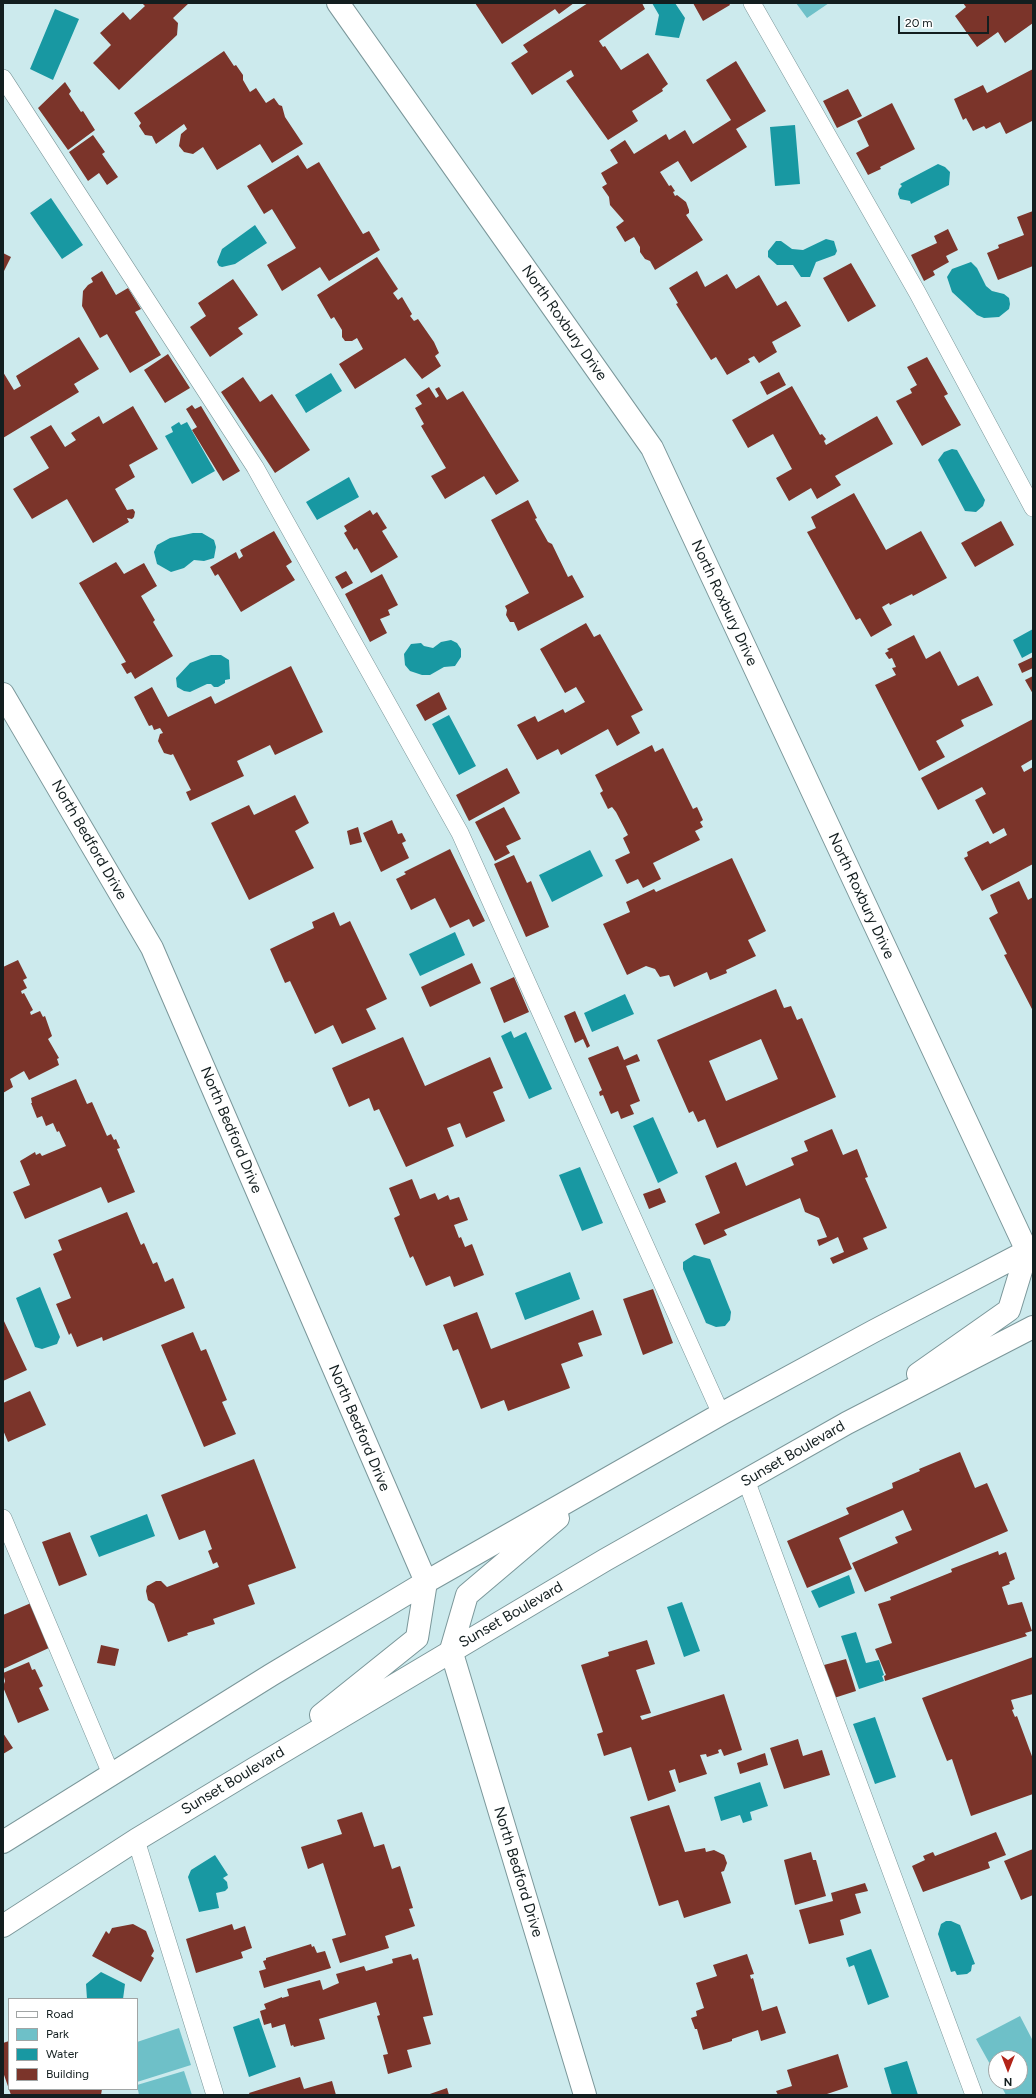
<!DOCTYPE html>
<style>
body{margin:0}
#map{position:relative;width:1036px;height:2098px;overflow:hidden;background:#cceaed;font-family:Figtree,sans-serif}
canvas{display:block}
.frame{position:absolute;inset:0;border:4px solid #131e1f;pointer-events:none}
.legend{position:absolute;left:8px;top:1998px;width:130px;height:92px;box-sizing:border-box;background:#fff;border:1px solid #a1a5a5;margin:0;padding:5px 7px;list-style:none;font-size:12px;color:#131e1f}
.legend li{display:flex;align-items:center;gap:8px;height:20px}
.legend b{width:20px;border:1px solid #a1a5a5}
.north{position:absolute;left:988px;top:2050px;width:40px;height:40px;box-sizing:border-box;background:#fff;border:1px solid #a1a5a5;border-radius:50%;rotate:180deg;font-size:11px;font-weight:700;line-height:16px;text-align:center;color:#131e1f}
.north::after{content:'';display:block;margin:auto;width:14px;height:18px;background:#b22318;clip-path:polygon(50% 0,100% 100%,50% 72%,0 100%)}
.scale{position:absolute;left:898px;top:16px;width:91px;height:18px;box-sizing:border-box;border:2px solid #131e1f;border-top:0;padding-left:5px;font-size:12px;line-height:14px;white-space:nowrap;color:#131e1f;-webkit-text-stroke:3px #fff;paint-order:stroke}
</style>
<div id="map">
<canvas width="1036" height="2098"></canvas>
<div class="frame"></div>
<ul class="legend">
<li><b style="height:5px;background:#fff"></b>Road</li>
<li><b style="height:11px;background:#6ec0c8"></b>Park</li>
<li><b style="height:11px;background:#1898a2"></b>Water</li>
<li><b style="height:11px;background:#7b342a"></b>Building</li>
</ul>
<div class="north">N</div>
<div class="scale">20 m</div>
</div>
<script>
const context = document.querySelector('canvas').getContext('2d');
context.lineJoin = 'round';
function paint(path, color) { context.fillStyle = color; context.fill(path, 'evenodd'); }
const toPath = rows => new Path2D(rows.map(r => 'M' + r).join(''));
function trace(path, color, width, dash) { context.strokeStyle = color; context.lineWidth = width; context.lineCap = dash ? 'butt' : 'round'; context.setLineDash(dash || []); context.stroke(path); }
function write(font, color, halo, rows, align = 'center') {
  context.font = font + ' Figtree,sans-serif'; context.lineWidth = 4; context.setLineDash([]); context.textBaseline = 'middle'; context.strokeStyle = halo; context.fillStyle = color; for (const [text, x, y, turn = 0] of rows) {
    context.save(); context.translate(x, y); context.rotate((+turn || 0) * Math.PI / 180); context.textAlign = isNaN(turn) ? turn : align; if (halo) context.strokeText(text, 0, 0); context.fillText(text, 0, 0); context.restore();
  }
}
paint(toPath([
 [796,3,829,3,807,18],
 [1020,2016,1033,2041,1033,2095,1006,2095,999,2082,1020,2082,1020,2058,996,2058,996,2075,976,2039],
 [179,2028,191,2065,137,2082,137,2042],
 [184,2071,192,2095,139,2095,137,2085]
]), '#6ec0c8');
paint(toPath([
 [652,3,675,3,685,18,679,38,655,35,659,15],
 [55,9,79,19,53,80,30,69],
 [795,125,800,184,775,186,770,127],
 [938,164,945,167,950,172,949,185,911,204,910,201,900,199,898,194,899,189,902,186,900,184],
 [51,198,83,245,62,259,30,213],
 [255,225,267,243,235,264,222,267,219,266,217,262,222,249],
 [826,239,834,241,837,251,835,255,816,262,810,277,801,277,793,265,777,265,768,257,768,251,776,241,781,241,792,249,803,250],
 [971,262,977,268,986,286,992,291,1004,294,1009,298,1010,304,1009,309,999,317,984,318,977,315,952,292,947,277,952,269],
 [331,373,342,391,306,413,295,395],
 [179,422,181,425,187,422,215,471,192,484,165,436,173,432,171,427],
 [952,449,957,450,985,500,983,506,976,512,965,511,938,460,944,452],
 [349,477,359,497,317,520,306,502],
 [193,533,202,533,214,540,216,547,214,558,204,561,194,560,184,568,171,572,157,564,154,552,157,545,170,538],
 [1033,629,1033,652,1022,658,1013,640],
 [451,640,457,643,461,649,461,657,455,666,444,667,430,675,422,675,410,671,405,665,404,654,411,644,421,643,424,646,433,648,441,642],
 [211,655,221,655,229,660,230,679,225,680,225,683,218,687,214,687,211,684,207,684,190,692,184,691,177,687,176,678,190,663],
 [449,715,476,766,459,775,432,724],
 [590,850,603,876,552,902,539,875],
 [455,932,465,955,420,976,409,954],
 [625,994,634,1014,592,1032,584,1013],
 [511,1031,514,1038,526,1032,552,1089,529,1099,501,1036],
 [653,1117,678,1173,658,1183,633,1126],
 [580,1167,603,1223,582,1231,559,1175],
 [694,1255,710,1259,731,1312,730,1320,725,1326,716,1327,706,1323,683,1269,683,1262],
 [570,1272,580,1299,525,1320,515,1293],
 [40,1287,60,1337,57,1344,42,1349,35,1347,16,1298],
 [147,1514,155,1536,99,1557,90,1536],
 [849,1575,855,1593,819,1608,811,1591],
 [682,1602,700,1651,684,1657,667,1607],
 [856,1632,866,1663,879,1660,884,1675,882,1676,884,1681,859,1689,841,1636],
 [875,1717,896,1777,875,1784,853,1724],
 [760,1782,768,1806,750,1812,752,1820,743,1823,740,1815,721,1821,714,1797],
 [215,1855,228,1875,223,1878,227,1882,228,1888,225,1891,216,1893,219,1908,199,1912,188,1877,191,1870],
 [946,1921,951,1921,960,1925,975,1964,972,1965,971,1971,967,1974,957,1975,955,1971,951,1972,938,1934,941,1924],
 [871,1949,889,1997,868,2005,854,1965,849,1967,846,1958],
 [101,1972,125,1984,123,1999,87,1999,86,1984],
 [259,2018,276,2067,249,2077,233,2027],
 [907,2061,918,2095,892,2095,884,2068]
]), '#1898a2');
paint(toPath([
 [142,3,189,3,173,18,178,23,177,35,119,90,93,63,111,45,100,33,123,12,130,20,145,6],
 [475,3,574,3,559,14,555,9,502,44],
 [588,3,642,3,645,9,599,41,603,47,605,46,621,70,648,53,668,84,662,89,663,91,632,111,638,121,608,140,566,81,574,76,571,70,532,95,511,63,528,52,523,45],
 [693,3,729,3,730,5,703,21],
 [963,3,1033,3,1033,23,1005,43,998,32,977,47,955,16,966,7],
 [224,51,234,66,236,65,243,75,243,80,250,92,256,88,266,103,274,98,279,105,282,106,285,117,303,144,272,163,260,144,217,170,203,147,193,154,184,152,179,146,181,134,187,129,184,124,156,144,152,136,145,135,139,126,141,123,134,113],
 [736,61,766,111,736,129,747,147,691,182,678,161,660,172,669,186,671,185,675,191,673,192,675,196,677,195,686,202,689,210,689,213,686,215,703,240,655,270,650,261,645,259,640,252,640,247,634,237,625,242,616,227,624,221,610,205,609,197,602,187,607,184,601,173,618,163,610,150,625,140,634,154,666,134,669,140,685,130,693,144,731,120,706,80],
 [1033,69,1033,124,1032,121,1006,134,1000,122,986,129,984,126,973,131,966,118,963,120,954,99,983,85,987,93],
 [65,82,71,91,69,94,81,112,83,111,95,130,68,150,38,108],
 [848,89,862,116,837,128,823,101],
 [892,103,915,149,880,167,881,169,868,175,856,153,869,146,857,121],
 [93,135,105,152,102,154,118,177,107,185,99,173,88,181,69,152],
 [298,155,307,169,319,162,363,234,369,231,380,250,329,281,320,267,282,291,267,265,296,248,272,209,264,214,247,186],
 [1033,211,1033,266,998,280,987,253,999,248,998,245,1024,235,1017,217],
 [948,229,958,250,946,256,949,262,933,271,935,275,924,281,911,255,937,243,934,236],
 [3,253,11,257,3,273],
 [377,257,398,289,393,293,398,300,402,297,412,314,410,316,414,321,418,319,434,342,439,353,435,356,441,366,422,379,405,358,355,389,339,364,363,349,357,338,352,341,345,341,342,337,342,330,334,317,331,319,317,295],
 [851,263,876,306,848,322,823,278],
 [102,271,116,295,128,288,141,309,135,312,161,355,130,373,107,334,100,338,82,306,83,291,88,285,93,282,91,278],
 [697,271,705,287,727,274,736,289,759,275,777,306,786,301,801,326,772,342,777,352,759,363,754,356,748,359,750,362,727,375,716,357,711,360,676,304,678,303,669,288],
 [233,279,258,315,238,328,243,334,210,357,190,327,206,316,198,303],
 [79,337,99,369,74,384,79,392,3,438,3,372,14,390,21,386,16,376],
 [168,354,190,388,165,403,144,370],
 [927,357,948,394,944,396,961,425,922,446,896,401,912,393,910,389,917,385,907,367],
 [779,372,786,385,767,395,760,382],
 [243,377,260,402,272,394,310,450,275,473,221,392],
 [792,386,820,435,822,434,826,439,824,441,826,445,877,416,893,444,835,476,841,485,817,499,811,488,789,501,776,478,792,469,773,434,748,448,732,420],
 [429,387,436,398,439,396,435,389,439,387,447,400,463,391,519,481,496,495,484,476,445,499,431,476,446,468,421,426,424,424,415,408,422,404,416,395],
 [192,405,195,409,201,406,240,471,223,481,192,430,197,427,186,409],
 [133,406,158,449,129,465,135,477,115,489,127,510,133,509,135,512,134,517,132,519,127,518,129,522,93,543,67,499,32,519,13,489,49,468,30,437,51,425,65,447,76,440,71,433,99,416,103,424],
 [854,493,886,550,921,531,947,578,913,596,912,594,890,605,889,603,882,607,892,625,871,637,860,618,856,620,807,532,816,528,811,517],
 [528,500,537,518,535,519,548,542,552,544,568,577,572,575,584,597,518,631,514,622,510,622,506,615,507,610,505,606,529,593,491,520],
 [370,510,373,515,377,512,387,528,382,531,398,557,371,573,357,548,354,550,344,533,347,531,344,526],
 [1001,521,1014,545,975,567,961,543],
 [274,531,292,562,286,566,295,580,241,612,218,574,215,576,210,567,236,552,239,559,243,556,240,550],
 [116,562,124,574,144,563,157,586,141,596,155,620,153,622,173,656,135,679,131,672,127,674,121,664,126,662,79,583],
 [346,571,353,583,342,589,335,577],
 [382,574,398,605,388,610,390,615,380,619,387,633,370,642,345,594],
 [586,623,594,637,600,634,643,710,631,716,640,733,617,746,608,729,561,755,558,749,537,760,517,725,535,716,538,722,563,709,565,713,585,702,576,687,565,693,540,649],
 [914,635,926,659,940,651,958,686,978,676,993,705,961,720,964,726,936,741,945,757,919,771,875,685,896,675,892,668,896,667,892,658,889,659,885,653,889,651,887,649],
 [1033,657,1033,668,1022,673,1018,664],
 [291,666,323,732,275,755,270,745,237,761,244,776,190,801,186,792,191,790,173,754,171,755,164,753,158,741,160,734,163,733,160,728,154,730,152,725,149,726,134,697,152,687,168,717,211,696,215,704],
 [1033,676,1033,694,1025,680],
 [439,692,447,709,425,721,416,705],
 [1033,719,1033,759,1021,766,1024,772,1033,767,1033,864,982,891,964,858,968,856,967,852,988,841,990,844,1007,835,1004,828,993,834,975,800,986,794,982,787,938,810,921,778],
 [652,745,655,752,663,748,693,809,697,807,703,820,700,822,703,827,695,831,700,840,653,863,661,879,643,888,638,879,627,884,615,860,630,853,623,838,628,835,616,812,612,807,608,809,600,793,603,791,595,775],
 [507,768,520,793,469,821,456,795],
 [295,795,309,823,295,831,314,868,249,900,211,823,249,805,254,815],
 [504,807,521,839,506,846,510,853,495,861,475,822],
 [392,820,398,834,402,833,406,841,402,843,409,858,381,872,363,833],
 [358,827,362,842,350,845,347,831],
 [450,849,485,921,473,927,469,919,450,928,435,898,411,910,396,879,406,874,404,872],
 [514,855,527,883,531,881,549,927,526,937,494,864],
 [732,858,766,931,748,940,756,956,726,970,727,973,710,980,707,972,674,987,669,975,660,977,655,969,646,966,627,975,603,924,630,912,626,902,654,889,656,892],
 [1019,881,1028,900,1033,897,1033,1011,1004,955,1007,954,989,918,998,913,990,895],
 [334,912,340,926,350,921,387,999,366,1009,376,1029,342,1044,333,1025,315,1034,290,981,285,983,270,949,314,928,312,922],
 [18,960,27,978,23,980,27,988,21,991,22,994,24,993,33,1010,30,1012,31,1015,40,1011,43,1017,45,1016,52,1036,48,1039,59,1058,57,1059,59,1065,29,1080,24,1071,10,1079,13,1087,3,1093,3,967],
 [472,963,481,983,430,1007,421,987],
 [514,977,529,1012,504,1023,490,988],
 [776,989,784,1008,791,1006,797,1020,802,1018,836,1097,717,1148,705,1119,698,1122,693,1111,689,1113,657,1040],
 [761,1039,778,1079,726,1101,709,1061],
 [575,1011,590,1046,587,1048,583,1039,575,1043,564,1016],
 [403,1037,425,1086,490,1057,503,1088,493,1092,505,1121,466,1138,460,1123,447,1128,454,1146,406,1167,379,1109,374,1111,369,1098,349,1107,332,1068],
 [618,1046,624,1060,637,1054,640,1061,626,1066,640,1101,630,1105,634,1114,621,1119,618,1111,611,1114,603,1095,600,1096,599,1092,602,1090,588,1058],
 [76,1079,87,1104,92,1102,107,1136,111,1134,114,1140,116,1139,120,1148,117,1149,135,1192,108,1203,101,1187,25,1219,13,1192,30,1185,20,1161,35,1152,36,1155,40,1153,42,1156,66,1146,59,1131,57,1132,53,1123,46,1126,42,1116,37,1118,31,1103,32,1103,31,1098],
 [832,1129,843,1155,857,1149,868,1177,865,1178,887,1228,863,1238,868,1249,833,1264,830,1258,844,1252,838,1237,819,1246,817,1240,827,1237,819,1218,805,1212,800,1198,724,1230,727,1235,704,1245,695,1224,720,1213,705,1176,736,1162,746,1186,794,1165,791,1158,808,1151,804,1141],
 [412,1179,420,1199,435,1193,438,1200,448,1195,450,1200,459,1197,468,1220,454,1225,459,1238,461,1237,465,1247,472,1244,484,1275,454,1287,450,1276,426,1286,413,1256,410,1258,394,1218,400,1215,389,1188],
 [660,1188,666,1202,649,1209,643,1194],
 [127,1212,141,1245,144,1243,153,1264,157,1262,165,1282,173,1278,185,1308,103,1341,102,1337,77,1347,71,1333,69,1335,56,1304,71,1298,53,1254,62,1250,58,1240],
 [653,1289,673,1343,643,1355,623,1299],
 [593,1310,602,1335,578,1343,583,1356,561,1364,570,1388,508,1411,504,1400,481,1409,458,1349,453,1351,443,1325,477,1312,491,1349],
 [3,1319,27,1370,3,1381],
 [193,1332,201,1351,206,1349,227,1400,222,1402,236,1434,204,1447,161,1345],
 [30,1391,46,1425,8,1442,3,1430,3,1403],
 [960,1452,975,1488,987,1483,1008,1531,865,1592,852,1563,898,1543,895,1537,912,1530,903,1510,839,1538,852,1569,807,1588,787,1541,849,1514,846,1508,893,1488,892,1483,920,1471,919,1469],
 [254,1459,296,1568,248,1585,255,1604,213,1619,215,1624,187,1633,188,1635,168,1642,154,1604,148,1600,146,1591,147,1586,156,1581,161,1581,167,1587,219,1567,217,1562,213,1564,208,1551,212,1549,205,1530,179,1540,161,1495],
 [70,1532,87,1575,59,1586,42,1542],
 [998,1551,999,1555,1006,1552,1015,1579,1009,1582,1010,1584,1002,1587,1008,1605,1022,1602,1032,1631,1025,1633,1027,1636,885,1681,884,1676,886,1675,875,1649,892,1643,878,1604,891,1600,890,1597,952,1572,951,1569],
 [31,1603,51,1647,3,1669,3,1615],
 [647,1640,655,1664,636,1670,651,1713,640,1716,642,1720,724,1694,742,1750,724,1756,721,1749,718,1750,719,1753,707,1757,706,1754,700,1755,707,1774,679,1783,675,1769,669,1771,676,1791,648,1801,631,1747,604,1756,597,1734,603,1732,581,1665,609,1656,608,1652],
 [101,1645,119,1649,115,1666,97,1663],
 [1033,1657,1033,1694,1011,1700,1014,1709,1012,1710,1015,1717,1017,1716,1033,1759,1033,1794,971,1816,952,1759,947,1761,922,1698],
 [846,1659,856,1691,834,1698,824,1665],
 [29,1662,32,1670,35,1669,43,1686,39,1688,49,1710,18,1723,3,1687,5,1681,3,1673],
 [3,1733,13,1748,3,1754],
 [798,1739,803,1756,822,1750,830,1775,784,1789,770,1748],
 [765,1753,768,1765,740,1774,737,1763],
 [669,1805,685,1852,705,1848,706,1852,714,1850,724,1855,727,1863,724,1871,721,1872,731,1903,684,1918,678,1900,659,1906,630,1817],
 [362,1812,374,1847,384,1844,392,1869,400,1866,413,1908,409,1909,415,1926,385,1936,389,1948,340,1963,332,1939,346,1935,323,1863,308,1869,301,1847,342,1834,337,1820],
 [996,1832,1006,1855,988,1862,990,1868,923,1892,912,1866,925,1860,923,1856,933,1852,935,1856],
 [1033,1849,1033,1895,1021,1900,1004,1861],
 [811,1852,813,1860,816,1860,826,1896,795,1905,784,1860],
 [865,1883,868,1891,855,1894,861,1913,840,1920,844,1935,809,1944,799,1910,833,1901,831,1893],
 [133,1924,146,1931,154,1951,151,1956,154,1958,141,1982,92,1956,106,1931,109,1934,112,1928],
 [232,1924,234,1930,245,1926,252,1948,241,1952,243,1958,196,1973,186,1939],
 [311,1944,312,1947,314,1946,317,1953,325,1951,331,1968,264,1988,259,1971,266,1969,263,1961,266,1960,266,1958],
 [411,1954,413,1960,418,1958,433,2015,423,2017,431,2044,407,2050,412,2067,388,2074,383,2055,388,2054,377,2016,380,2015,376,2002,319,2019,325,2039,294,2047,293,2045,291,2046,285,2024,272,2028,271,2023,264,2025,260,2011,266,2009,264,2004,282,1997,282,1998,289,1996,287,1989,320,1980,323,1990,339,1983,336,1974,364,1966,366,1971,393,1963,392,1959],
 [747,1954,754,1974,750,1975,751,1979,753,1978,762,2011,777,2006,786,2033,761,2041,758,2030,732,2039,732,2041,703,2050,697,2029,695,2029,691,2018,697,2016,696,2011,704,2008,696,1983,717,1976,713,1965],
 [9,2041,9,2089,102,2089,101,2095,11,2095,3,2072,3,2043],
 [838,2054,848,2087,824,2095,778,2095,776,2091,792,2086,787,2070],
 [300,2077,304,2089,332,2081,336,2095,250,2095,249,2093],
 [447,2088,449,2095,427,2095]
]), '#7b342a');
const service = toPath([
 [752,3,917,292,1033,508],
 [3,78,255,467,460,833,721,1414],
 [746,1480,974,2095],
 [3,1518,111,1774],
 [136,1840,215,2095]
]);
const minor = toPath([
 [338,3,652,448,1027,1251],
 [3,694,152,948,426,1582],
 [451,1650,585,2095]
]);
const secondary = toPath([
 [918,1374,1009,1310,1027,1251],
 [451,1650,467,1595,558,1518],
 [321,1715,417,1638,426,1582],
 [3,1842,271,1675,426,1582,721,1414,874,1331,1033,1248],
 [3,1926,136,1840,257,1767,605,1560,847,1423,1033,1327]
]);
trace(service, '#7b979a', 18);
trace(minor, '#7b979a', 24);
trace(secondary, '#7b979a', 24);
trace(service, '#fff', 17);
trace(minor, '#fff', 22);
trace(secondary, '#fff', 22);
write('15px', '#131e1f', '#fff', [
 ["North Roxbury Drive",564,323,55],
 ["North Roxbury Drive",724,603,65],
 ["North Bedford Drive",89,840,60],
 ["North Roxbury Drive",861,896,65],
 ["North Bedford Drive",231,1130,67],
 ["North Bedford Drive",359,1428,67],
 ["Sunset Boulevard",793,1454,-30],
 ["Sunset Boulevard",511,1615,-30],
 ["Sunset Boulevard",233,1781,-31],
 ["North Bedford Drive",518,1872,73]
]);
</script>
